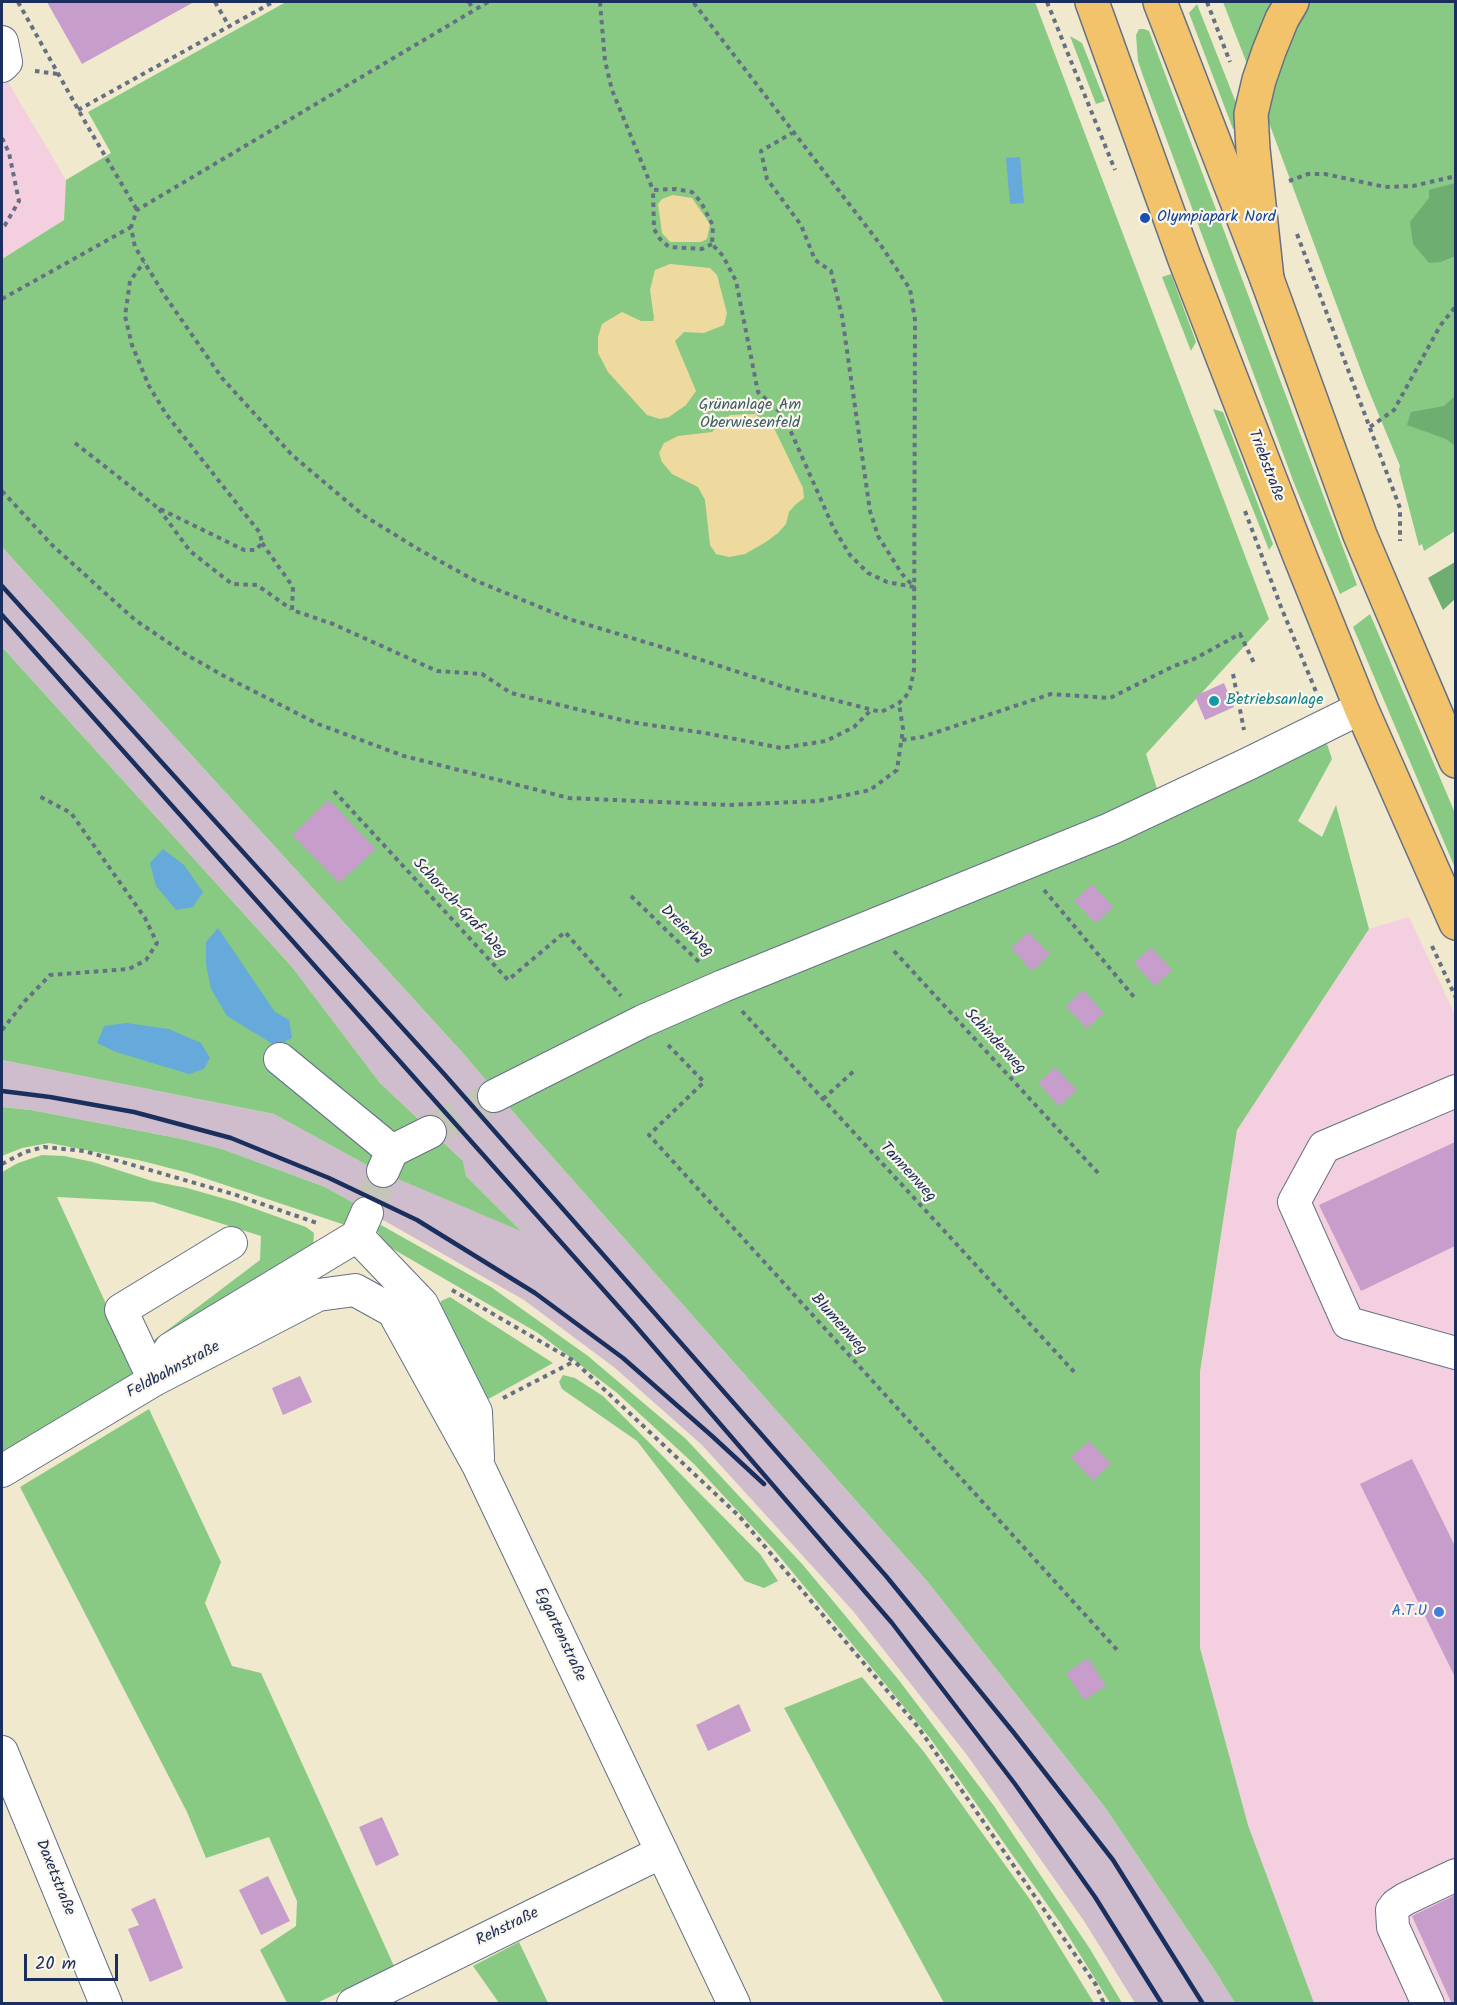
<!DOCTYPE html>
<meta charset="utf-8">
<style>
body{margin:0}
#map{position:relative;width:1457px;height:2005px;overflow:hidden;background:#f0e9ce;font-family:Kalam,sans-serif}
canvas{display:block}
.frame{position:absolute;inset:0;border:3px solid #1b2f5e;pointer-events:none}
.scale{position:absolute;left:24px;top:1954px;width:94px;height:27px;box-sizing:border-box;border:3px solid #1b2f5e;border-top:0;padding-left:8px;font-size:18px;line-height:21px;white-space:nowrap;color:#1b2f5e;-webkit-text-stroke:4px #fbf7ec;paint-order:stroke}
</style>
<div id="map">
<canvas width="1457" height="2005"></canvas>
<div class="frame"></div>
<div class="scale">20 m</div>
</div>
<script>
const context = document.querySelector('canvas').getContext('2d');
context.lineJoin = 'round';
function paint(path, color) { context.fillStyle = color; context.fill(path, 'evenodd'); }
const toPath = rows => new Path2D(rows.map(r => 'M' + r).join(''));
function trace(path, color, width, dash) { context.strokeStyle = color; context.lineWidth = width; context.lineCap = dash ? 'butt' : 'round'; context.setLineDash(dash || []); context.stroke(path); }
function write(font, color, halo, rows, align = 'center') {
  context.font = font + ' Kalam,sans-serif'; context.lineWidth = 4.5; context.setLineDash([]); context.textBaseline = 'middle'; context.strokeStyle = halo; context.fillStyle = color; for (const [text, x, y, turn = 0] of rows) {
    context.save(); context.translate(x, y); context.rotate((+turn || 0) * Math.PI / 180); context.textAlign = isNaN(turn) ? turn : align; if (halo) context.strokeText(text, 0, 0); context.fillText(text, 0, 0); context.restore();
  }
}
paint(toPath([
 [2,72,66,180,64,220,2,259],
 [1409,917,1456,1017,1455,2003,1314,2003,1248,1825,1200,1648,1200,1372,1237,1130,1369,929]
]), '#f3cfdf');
paint(toPath([
 [2,547,461,1051,533,1135,927,1581,1104,1806,1214,1969,1235,2003,1135,2003,1084,1921,967,1755,853,1611,702,1445,615,1368,524,1300,325,1187,222,1149,182,1139,31,1110,2,1107,2,1060,274,1114,374,1169,520,1230,466,1176,463,1161,380,1083,292,967,2,647]
]), '#cfbdce');
paint(toPath([
 [286,2,1035,2,1269,619,1146,754,1158,792,1107,813,1285,755,1327,744,1332,759,1298,821,1322,837,1336,805,1369,929,1237,1130,1200,1372,1200,1648,1248,1825,1314,2003,1235,2003,1214,1969,1104,1806,927,1581,533,1135,461,1051,2,547,2,259,64,220,66,180,111,153,88,112],
 [1223,2,1276,2,1249,69],
 [1303,2,1455,2,1455,531,1424,551,1422,544,1419,546,1399,470,1400,466,1366,384,1268,120,1270,96],
 [1197,4,1242,118,1243,126,1233,129,1189,13],
 [1139,29,1144,29,1149,31,1357,585,1340,594,1294,483,1143,76,1138,61,1136,35],
 [1070,36,1082,43,1105,101,1096,104],
 [1171,274,1196,342,1191,351,1162,277],
 [1213,409,1223,412,1273,544,1269,550],
 [1370,614,1455,813,1455,868,1353,627],
 [2,647,292,967,380,1083,463,1161,466,1176,521,1231,374,1169,274,1114,2,1060],
 [2,1107,31,1110,182,1139,222,1149,325,1187,357,1205,345,1225,189,1173,138,1160,49,1143,22,1148,2,1156],
 [42,1155,64,1156,93,1162,152,1181,187,1188,236,1202,306,1227,314,1233,313,1249,157,1347,153,1341,260,1260,261,1236,153,1202,57,1197,135,1367,131,1375,2,1453,2,1172,18,1163],
 [381,1225,491,1287,588,1356,686,1439,803,1565,898,1679,994,1806,1090,1949,1122,2003,1110,2003,1061,1924,930,1738,775,1551,694,1464,616,1392,538,1333,386,1245,376,1229],
 [450,1297,553,1363,483,1402,437,1314,441,1301],
 [563,1375,575,1378,603,1396,760,1554,778,1581,764,1588,745,1581,637,1441,562,1389,559,1382],
 [149,1409,221,1562,205,1603,232,1666,261,1673,394,1966,317,2003,287,2003,260,1950,296,1926,297,1901,269,1837,206,1858,187,1812,20,1487],
 [862,1677,924,1752,1031,1901,1094,2003,944,2003,784,1708],
 [519,1942,548,2003,499,2003,473,1966]
]), '#88ca83');
paint(toPath([
 [1455,183,1455,256,1441,262,1429,263,1413,244,1410,222,1429,198,1429,190],
 [1455,396,1455,446,1446,439,1407,425,1411,412,1444,406],
 [1455,562,1455,599,1443,610,1428,578]
]), '#6eae71');
paint(toPath([
 [673,195,692,198,710,224,707,239,701,242,670,242,662,233,658,204,662,199],
 [670,264,710,268,717,275,727,313,724,325,704,333,684,332,675,341,696,391,686,405,669,417,660,419,647,415,608,372,598,353,598,337,602,324,622,312,641,321,653,321,654,318,650,290,655,270],
 [755,414,774,428,803,488,804,498,795,505,789,512,786,524,778,533,766,542,745,554,729,557,716,554,710,545,705,500,698,487,672,474,662,462,659,453,664,443,678,436,712,432,730,415]
]), '#eeda9e');
paint(toPath([
 [1020,157,1024,203,1010,204,1006,158],
 [163,849,184,865,203,892,193,907,176,910,156,886,150,863],
 [218,928,275,1012,289,1020,292,1038,276,1046,227,1016,211,989,206,964,206,942],
 [126,1023,169,1029,201,1043,210,1058,204,1069,189,1074,116,1052,97,1043,104,1026]
]), '#65aadb');
paint(toPath([
 [47,2,194,2,82,64],
 [1224,683,1234,707,1205,720,1195,696],
 [329,800,376,849,339,883,292,835],
 [1092,884,1113,907,1096,923,1074,901],
 [1028,932,1050,954,1032,971,1011,948],
 [1151,947,1172,970,1155,986,1134,963],
 [1083,990,1104,1013,1087,1029,1066,1006],
 [1055,1067,1077,1090,1059,1106,1038,1083],
 [1455,1142,1455,1246,1361,1291,1319,1205],
 [300,1376,312,1402,283,1415,272,1388],
 [1089,1441,1111,1464,1093,1481,1071,1457],
 [1412,1459,1455,1546,1455,1677,1360,1484],
 [1088,1658,1106,1686,1084,1700,1066,1673],
 [739,1704,751,1731,708,1751,696,1725],
 [382,1817,399,1855,376,1866,359,1827],
 [268,1876,290,1921,261,1935,239,1890],
 [1455,1895,1455,2004,1452,2004,1412,1916],
 [155,1898,183,1968,150,1982,128,1929,139,1925,131,1909]
]), '#c69dcb');
trace(toPath([
 [430,1132,494,1096],
 [367,1213,383,1171]
]), '#c5c4b8', 32, [32, 16]);
const minor = toPath([
 [2,42,6,62,2,66],
 [280,1059,392,1151],
 [1456,1091,1324,1147,1294,1202,1348,1323,1456,1353],
 [494,1096,643,1021,723,986,1110,829,1250,763,1361,708],
 [383,1171,392,1151,430,1132],
 [357,1236,422,1304,476,1412,478,1458],
 [166,1358,170,1349,357,1236,367,1213],
 [154,1380,121,1310,231,1243],
 [2,1471,154,1380,318,1295,355,1290,393,1311,478,1465,734,2004],
 [2,1752,106,2004],
 [353,2004,662,1852],
 [1428,2004,1393,1927,1392,1910,1396,1905,1405,1899,1456,1875]
]);
const major = toPath([
 [1092,2,1184,257,1299,554,1361,708,1456,923],
 [1160,2,1267,279,1360,535,1456,761]
]);
const highway = toPath([
 [1267,279,1253,149,1251,114,1259,80,1269,51,1282,19,1292,2]
]);
trace(minor, '#667085', 34);
trace(major, '#667085', 36);
trace(highway, '#667085', 36);
trace(toPath([
 [18,2,88,127,137,210],
 [215,2,229,26],
 [469,2,473,9],
 [488,2,137,210,131,227,135,247,165,296,222,378,292,455,363,515,418,549,474,580,569,619,668,649,787,688,881,712,899,703,906,696,910,689,914,670,915,320,910,289,880,244,693,2],
 [600,2,605,61,612,90,653,190],
 [1047,2,1115,170],
 [1207,2,1230,62],
 [35,71,58,74],
 [78,110,273,2],
 [2,138,9,153,19,201,5,225,2,227],
 [1289,181,1308,174,1325,174,1385,187,1413,186,1456,176],
 [1297,234,1400,508,1400,541],
 [712,244,702,249,669,247,660,239,654,229,653,190,675,189,692,192,701,202,713,226,712,244,723,256,736,281,758,392,779,411,788,425,833,527,850,555,868,573,887,582,914,587,902,574,878,536,870,511,842,316,831,271,815,260,801,225,767,179,761,151,792,133],
 [2,299,131,227],
 [1370,427,1394,410,1440,326,1456,306],
 [75,443,158,508,244,550,256,550,262,543,260,533,166,414,149,386,132,345,125,316,130,281,144,262],
 [2,491,52,545,135,620,187,655,224,676,318,724,404,756,569,798,729,805,818,801,870,790,897,770,903,729,899,703],
 [159,509,190,551,232,584,257,585,291,609],
 [1245,511,1281,607,1317,694],
 [262,543,293,587,292,610,333,624,437,671,482,674,511,693,630,722,705,733,781,748,826,741,854,727,871,710],
 [1233,674,1244,730],
 [902,740,922,737,1051,694,1110,698,1174,666,1194,659,1240,634,1254,663],
 [334,791,508,980,565,932,621,996],
 [1044,890,1134,997],
 [631,896,699,962],
 [1432,946,1456,998],
 [894,951,1098,1173],
 [742,1011,1076,1374],
 [2,1030,25,1001,50,975,129,969,146,960,157,943,145,918,71,813,37,795],
 [668,1045,704,1082,649,1135,1119,1652],
 [823,1099,854,1071],
 [2,1164,25,1152,44,1147,84,1151,233,1194,317,1223],
 [452,1290,574,1361,739,1516,918,1727,1096,1985,1104,2004],
 [503,1398,573,1362]
]), '#667085', 4, [4.5, 4.5]);
trace(minor, '#fff', 32);
trace(major, '#f2c36a', 33);
trace(highway, '#f2c36a', 33);
trace(toPath([
 [2,586,445,1075,886,1576,1014,1733,1113,1860,1203,2004],
 [2,615,633,1323,892,1623,1015,1784,1095,1897,1162,2004],
 [2,1091,50,1097,134,1112,231,1138,329,1178,417,1220,535,1293,623,1358,712,1436,764,1484]
]), '#1b2f5e', 4.5);
for (const [x, y, r, color] of [
 [1145,218,6,"#1a4fb4"],
 [1214,701,6,"#0f9aa8"],
 [1439,1612,6,"#3f7fe0"]
]) { const dot = new Path2D(); dot.arc(x, y, r, 0, 2 * Math.PI); context.fillStyle = color; context.fill(dot); trace(dot, '#fbf7ec', 2); }
write('16px', '#164399', '#fbf7ec', [
 ["Olympiapark Nord",1157,218]
], 'left');
write('16px', '#3c5e69', '#fbf7ec', [
 ["Grünanlage Am",750,406],
 ["Oberwiesenfeld",750,424]
]);
write('16px', '#1b2f5e', '#fbf7ec', [
 ["Triebstraße",1265,466,69],
 ["Schorsch-Graf-Weg",459,909,47],
 ["DreierWeg",686,932,44],
 ["Schinderweg",994,1042,47],
 ["Tannenweg",907,1173,47],
 ["Blumenweg",838,1325,48],
 ["Feldbahnstraße",174,1371,-28],
 ["Eggartenstraße",559,1635,65],
 ["Daxetstraße",54,1878,68],
 ["Rehstraße",508,1928,-26]
]);
write('16px', '#0d838f', '#fbf7ec', [
 ["Betriebsanlage",1226,701]
], 'left');
write('16px', '#366cbe', '#fbf7ec', [
 ["A.T.U",1427,1612]
], 'right');
</script>
